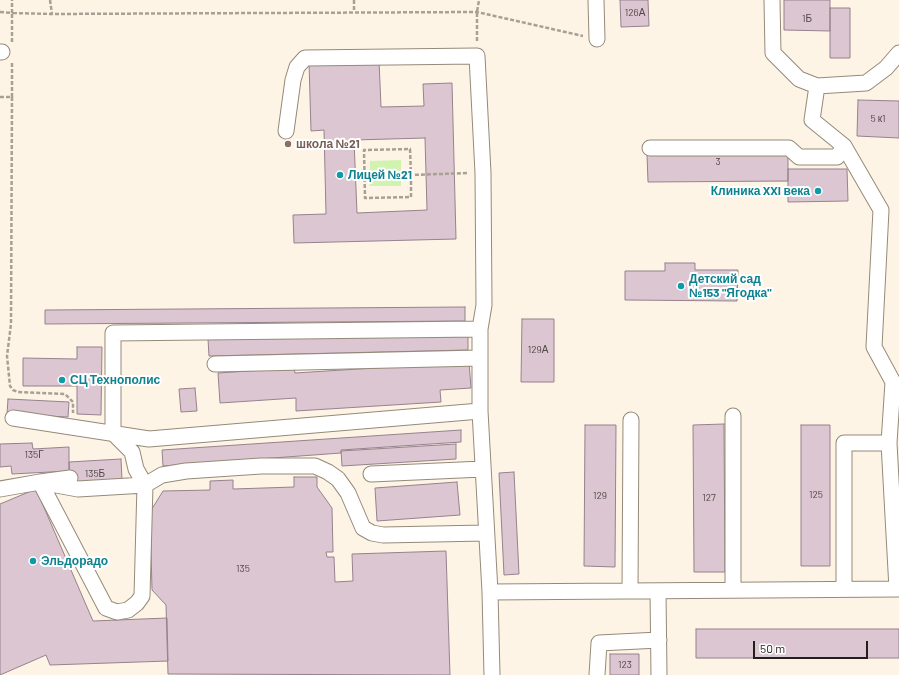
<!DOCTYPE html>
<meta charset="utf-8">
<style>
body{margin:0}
#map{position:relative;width:899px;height:675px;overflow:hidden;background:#fef4e5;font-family:Barlow,sans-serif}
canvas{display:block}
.scale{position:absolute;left:753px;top:641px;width:115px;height:18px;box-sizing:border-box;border:2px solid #231e18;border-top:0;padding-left:5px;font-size:12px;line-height:14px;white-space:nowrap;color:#231e18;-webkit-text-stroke:3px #fff;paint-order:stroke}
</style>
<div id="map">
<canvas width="899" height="675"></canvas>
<div class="scale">50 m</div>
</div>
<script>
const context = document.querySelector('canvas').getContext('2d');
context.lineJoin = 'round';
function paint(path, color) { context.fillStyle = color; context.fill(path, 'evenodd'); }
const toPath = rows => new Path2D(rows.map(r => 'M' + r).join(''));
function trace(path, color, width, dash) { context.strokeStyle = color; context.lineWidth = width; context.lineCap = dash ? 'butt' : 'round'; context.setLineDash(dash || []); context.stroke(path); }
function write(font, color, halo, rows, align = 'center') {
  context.font = font + ' Barlow,sans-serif'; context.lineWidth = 4; context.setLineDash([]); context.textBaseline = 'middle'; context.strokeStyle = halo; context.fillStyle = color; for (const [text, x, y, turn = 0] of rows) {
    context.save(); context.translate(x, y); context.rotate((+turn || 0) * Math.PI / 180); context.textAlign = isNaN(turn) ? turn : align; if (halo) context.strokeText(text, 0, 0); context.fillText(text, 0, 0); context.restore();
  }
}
paint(toPath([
 [401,160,401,186,370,186,370,161]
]), '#d1f3b0');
const building = toPath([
 [620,0,648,0,649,26,621,27,620,0],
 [784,0,830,0,830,31,784,30,784,0],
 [830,8,850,8,850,58,830,58,830,8],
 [379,60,381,107,424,106,423,84,452,83,456,239,294,243,293,215,326,214,324,130,311,131,309,62,379,60],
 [425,138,427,210,357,213,354,140,425,138],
 [858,100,899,101,899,138,857,136,858,100],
 [647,155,788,155,788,181,648,182,647,155],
 [788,169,847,169,848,201,788,202,788,169],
 [665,263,695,263,695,270,738,270,737,301,625,300,625,271,665,271,665,263],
 [465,307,465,321,45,324,45,310,465,307],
 [522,319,554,319,554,382,521,382,522,319],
 [468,333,468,350,209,356,208,339,468,333],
 [77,347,102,347,101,415,77,414,77,386,23,386,23,358,77,359,77,347],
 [469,362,471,388,440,390,441,402,296,411,296,398,220,403,218,373,294,368,295,373,469,362],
 [195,388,197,411,181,412,179,389,195,388],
 [8,399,69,402,68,417,7,414,8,399],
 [724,424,725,572,694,572,693,425,724,424],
 [585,425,616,425,615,567,584,566,585,425],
 [801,425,830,425,830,566,801,566,801,425],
 [461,430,461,442,341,450,341,453,163,466,162,450,461,430],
 [32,443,33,449,69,447,69,471,12,474,11,466,0,467,0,444,32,443],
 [456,444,456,459,342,466,341,451,456,444],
 [121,459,122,480,70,483,69,462,121,459],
 [514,472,519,574,504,575,499,473,514,472],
 [294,477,317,477,317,487,332,508,333,552,326,552,327,557,334,557,335,582,353,581,352,554,446,551,450,675,168,674,166,605,152,590,150,512,163,491,210,490,210,481,233,480,233,489,294,487,294,477],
 [457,482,460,515,377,521,375,488,457,482],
 [36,489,93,621,167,618,168,661,50,665,46,655,0,675,0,504,36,489],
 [696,629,899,629,899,658,696,658,696,629],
 [610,654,639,654,639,675,610,675,610,654]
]);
paint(building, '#dbc6d1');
trace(building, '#95828d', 1);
const minor = toPath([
 [596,0,597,39],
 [772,0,773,53,799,79,817,86,866,83,886,68,899,53],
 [0,52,2,52],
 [817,86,812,120,844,146,881,210,874,347,893,382,889,443,897,589],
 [286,131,293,80,297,67,305,58,477,56,483,173,484,305,480,329,480,411,490,592,492,675],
 [650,148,789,148,799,157,837,157,844,146],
 [215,364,480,358],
 [13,418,149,439,480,411],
 [371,474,483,469],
 [70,478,40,482,106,608,117,612,128,610,137,603,142,596,145,485,136,469,132,452,113,433,113,333,480,329],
 [0,489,40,482,78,489,145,485,162,475,186,471,261,466,315,466,328,472,338,479,348,493,363,528,372,533,383,535,486,533],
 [844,589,844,443,889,443],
 [733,590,733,416],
 [630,591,631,420],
 [658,591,659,675],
 [490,592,899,589],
 [597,675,599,643,659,640]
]);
trace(minor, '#958a79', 17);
trace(toPath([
 [50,0,52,14],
 [354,0,354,12],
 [0,12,12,13,12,0],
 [477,41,477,12,479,0],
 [12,42,12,13,52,14,477,12,583,36],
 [0,97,12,97,11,324,7,356,10,386,13,390,18,392,65,394,73,402,73,413],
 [12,97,12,63],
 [411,175,411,197,365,198,364,150,410,149,411,175,468,173]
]), '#a8a095', 2.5, [4, 2]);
trace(minor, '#fff', 15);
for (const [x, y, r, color] of [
 [288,144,4,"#8d6e63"],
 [340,175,4,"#0f9aa8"],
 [818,191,4,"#0f9aa8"],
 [681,286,4,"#0f9aa8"],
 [62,380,4,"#0f9aa8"],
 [33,561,4,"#0f9aa8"]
]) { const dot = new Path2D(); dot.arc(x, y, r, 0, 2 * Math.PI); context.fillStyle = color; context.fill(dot); trace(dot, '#fff', 1.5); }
write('10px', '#514846', null, [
 ["126А",635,13],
 ["1Б",807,19],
 ["5 к1",878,119],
 ["3",718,162],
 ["129А",538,350],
 ["135Г",34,455],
 ["135Б",95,474],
 ["125",816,495],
 ["129",600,496],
 ["127",709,498],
 ["135",243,569],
 ["123",625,665]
]);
write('bold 12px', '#785e54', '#fff', [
 ["школа №21",296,144]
], 'left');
write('bold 12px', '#0d838f', '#fff', [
 ["Лицей №21",348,175],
 ["Клиника XXI века",810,191,"right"],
 ["Детский сад",689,279],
 ["№153 \"Ягодка\"",689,293],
 ["СЦ Технополис",70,380],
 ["Эльдорадо",41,561]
], 'left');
</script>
